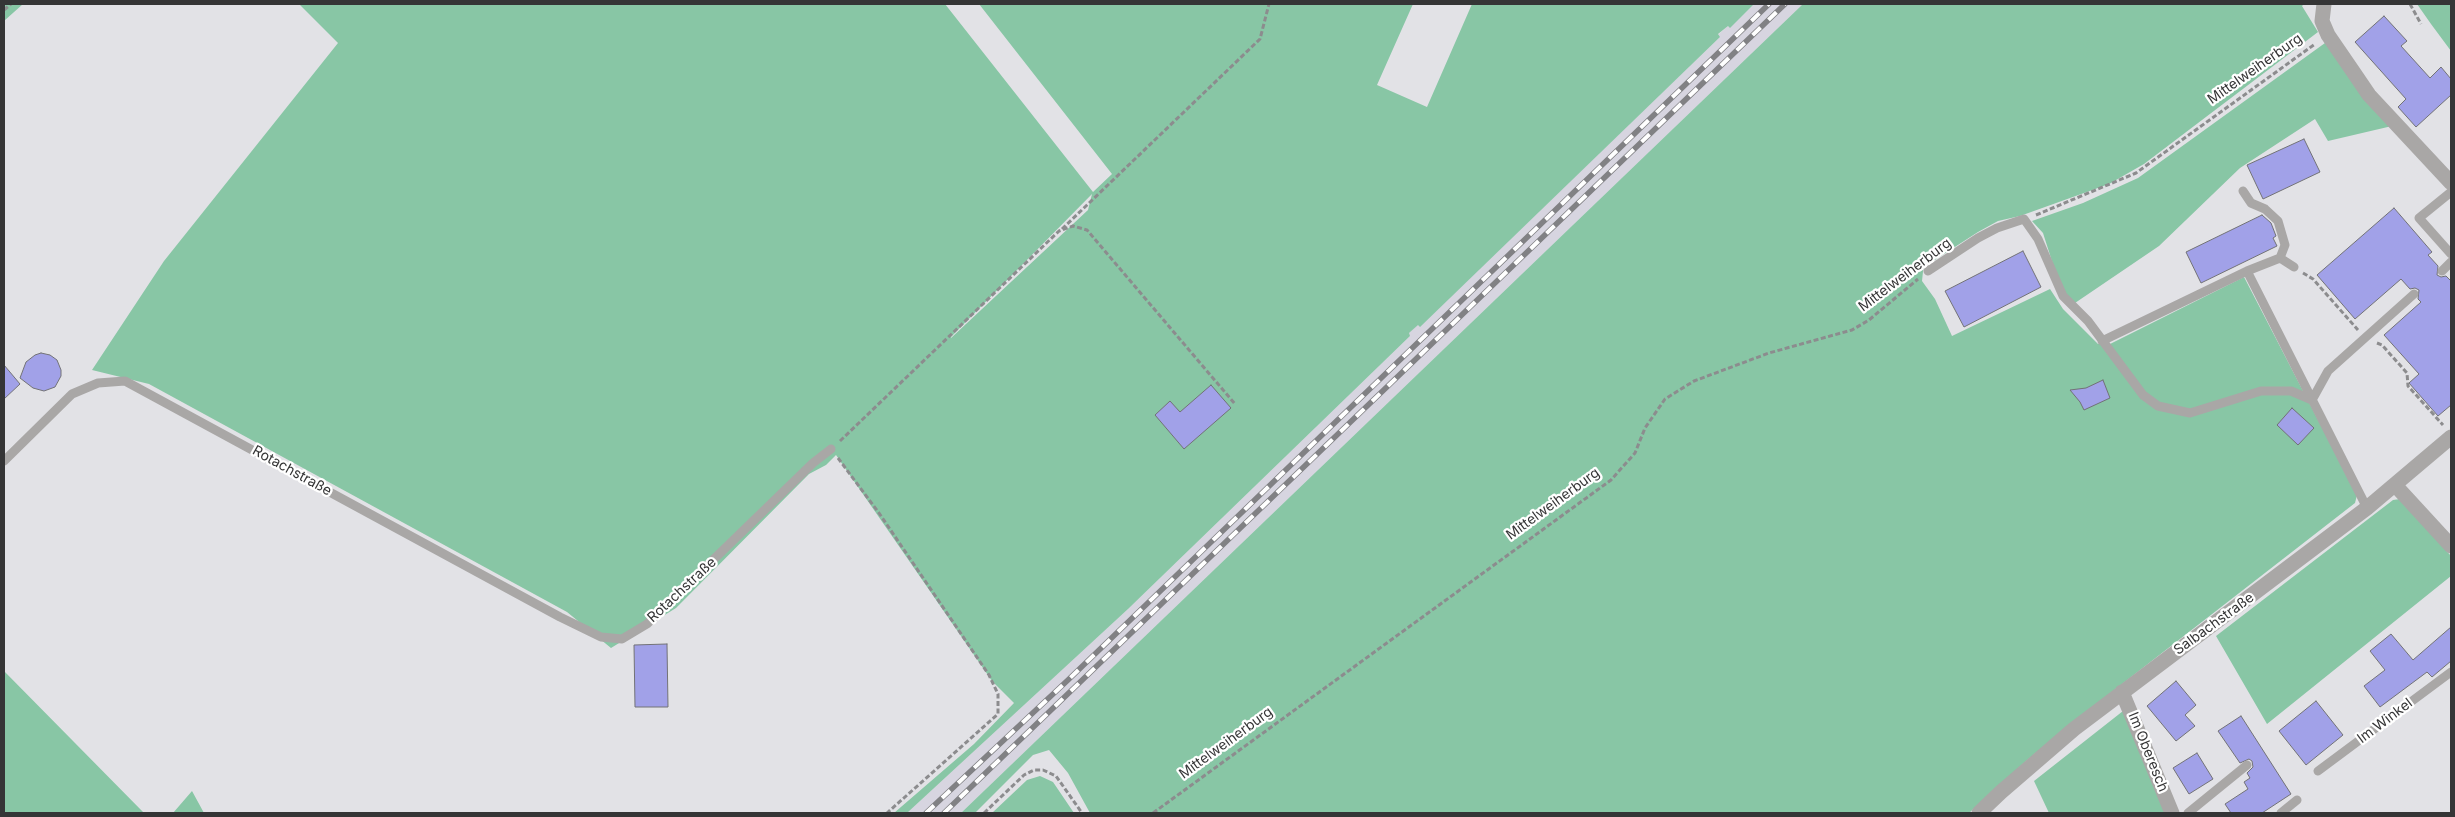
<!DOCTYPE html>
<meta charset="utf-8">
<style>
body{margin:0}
#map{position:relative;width:2455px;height:817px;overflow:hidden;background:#e2e2e6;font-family:Inter,sans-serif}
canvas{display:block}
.frame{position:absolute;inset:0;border:5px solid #353536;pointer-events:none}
</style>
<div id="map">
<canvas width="2455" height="817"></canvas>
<div class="frame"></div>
</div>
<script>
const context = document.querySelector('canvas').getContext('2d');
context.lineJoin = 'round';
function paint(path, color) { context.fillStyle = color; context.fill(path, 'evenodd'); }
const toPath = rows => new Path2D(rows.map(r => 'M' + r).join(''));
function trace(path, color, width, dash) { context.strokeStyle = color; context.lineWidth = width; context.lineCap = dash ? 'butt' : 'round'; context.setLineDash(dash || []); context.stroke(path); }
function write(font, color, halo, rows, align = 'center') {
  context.font = font + ' Inter,sans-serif'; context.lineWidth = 4.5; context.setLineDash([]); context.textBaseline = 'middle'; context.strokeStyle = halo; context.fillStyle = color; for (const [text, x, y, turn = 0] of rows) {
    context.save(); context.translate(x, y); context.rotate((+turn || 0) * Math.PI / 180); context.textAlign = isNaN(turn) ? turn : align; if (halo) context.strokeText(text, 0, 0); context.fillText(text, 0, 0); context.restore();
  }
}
paint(toPath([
 [1754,4,1803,4,961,813,907,813,1128,609,1410,336,1408,334,1418,324,1420,326,1720,37,1718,35,1728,26,1730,27]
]), '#d7d5e0');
paint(toPath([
 [4,4,23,4,4,21],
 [299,4,945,4,1093,192,1112,174,979,4,1413,4,1377,85,1427,107,1472,4,1754,4,1730,28,1728,26,1718,34,1720,37,1420,327,1418,325,1409,333,1410,336,1128,609,907,813,894,813,974,744,1014,703,992,681,836,455,826,465,809,474,676,608,611,648,567,612,149,384,92,370,164,261,338,43],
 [1092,194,1088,210,951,338,951,337],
 [1803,4,2304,4,2302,6,2318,32,2144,164,2109,184,2020,216,1998,221,1978,232,1930,263,1924,262,1922,281,1935,299,1952,336,2050,289,2063,309,2098,344,2110,344,2244,277,2357,495,2355,503,2068,726,2026,761,1969,813,1090,813,1068,773,1049,750,1033,755,975,813,961,813],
 [2417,4,2451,4,2451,51,2431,24],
 [2325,43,2392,126,2328,141,2315,119,2240,168,2159,246,2075,303,2065,293,2057,277,2043,233,2032,221,2083,203,2138,178],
 [2400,499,2451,556,2451,576,2267,724,2216,636,2393,500],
 [4,671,144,813,4,813],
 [2123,711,2168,813,2049,813,2034,781],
 [1040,776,1053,782,1074,813,992,813,1027,780],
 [192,791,204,813,173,813]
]), '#88c6a5');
const building = toPath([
 [2384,16,2407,41,2401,46,2430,78,2441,67,2451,79,2451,95,2416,127,2398,107,2406,99,2355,42,2384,16],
 [2304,139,2320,172,2263,199,2247,165,2304,139],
 [2394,208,2432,252,2428,255,2438,266,2437,275,2441,277,2446,276,2451,281,2451,405,2438,416,2409,383,2419,374,2384,335,2421,302,2418,299,2419,290,2415,288,2410,289,2401,279,2355,319,2317,275,2394,208],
 [2262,215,2271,223,2276,236,2273,238,2277,246,2201,283,2186,252,2262,215],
 [2023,251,2041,287,1964,327,1945,291,2023,251],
 [41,353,50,355,57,360,61,370,61,376,55,387,44,391,33,388,20,378,26,362,35,355,41,353],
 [4,365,20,384,4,399,4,365],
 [2103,380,2110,398,2084,410,2080,402,2070,390,2086,388,2103,380],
 [1211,385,1231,408,1184,449,1155,415,1170,401,1180,412,1211,385],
 [2292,408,2314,428,2298,445,2277,425,2292,408],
 [2451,627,2451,661,2432,677,2427,672,2380,707,2364,686,2385,670,2370,651,2391,634,2413,660,2451,627],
 [667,644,668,707,635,707,634,645,667,644],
 [2176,681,2196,705,2185,715,2195,726,2176,741,2147,706,2176,681],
 [2316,701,2343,735,2306,765,2279,731,2316,701],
 [2241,716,2291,794,2262,813,2231,813,2225,804,2248,789,2244,782,2250,778,2247,773,2253,767,2252,761,2249,759,2240,763,2218,731,2241,716],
 [2197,753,2213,779,2189,794,2173,768,2197,753]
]);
paint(building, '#a1a1e8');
trace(building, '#727276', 1);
trace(toPath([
 [2410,4,2421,24],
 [4,10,11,4],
 [2036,215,2136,173,2315,44],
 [1062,229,1260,39,1269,4],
 [2303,273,2313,279,2358,330],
 [2377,343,2382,345,2407,373,2408,386,2443,425],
 [840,441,1059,231,1073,226,1087,230,1235,404],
 [838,458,879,513,989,675,998,694,998,714,887,813],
 [984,813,1024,775,1034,770,1043,770,1056,776,1082,813],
 [1153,813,1611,480,1635,453,1645,428,1665,399,1694,381,1769,353,1852,330,1869,320,1918,279]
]), '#8c8c8e', 3, [5, 2.5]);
trace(toPath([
 [2243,191,2251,203,2265,209,2278,221,2285,245,2280,258],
 [2451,192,2419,218,2451,254],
 [1928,271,1978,238,1997,228,2024,219,2038,239,2063,296,2088,321,2143,395,2158,406,2190,413,2261,391,2291,391,2312,400],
 [2247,271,2367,508],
 [2442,271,2451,262],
 [2102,341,2247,271,2280,258,2294,267],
 [2312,400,2328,371,2414,294],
 [4,461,72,394,98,383,125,381,560,617,601,637,622,639,647,624,813,463,831,449],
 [2318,771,2451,672],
 [2188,813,2247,765],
 [2281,813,2297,800]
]), '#a9a7a6', 9);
trace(toPath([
 [2324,4,2322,21,2328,35,2352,70,2369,95,2451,183],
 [2395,485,2451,546],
 [2122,692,2172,813],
 [1979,813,2001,792,2074,729,2367,508,2451,437]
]), '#a9a7a6', 15);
const rail = toPath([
 [926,813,1068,680,1769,4],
 [944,813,1785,4]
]);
trace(rail, '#818184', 5.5);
trace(rail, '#fff', 4, [11]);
write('14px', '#353536', '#fff', [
 ["Mittelweiherburg",2255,69,-35],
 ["Mittelweiherburg",1905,275,-37],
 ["Rotachstraße",292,471,29],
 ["Mittelweiherburg",1553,504,-36],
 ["Rotachstraße",682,590,-43],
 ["Salbachstraße",2214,624,-36],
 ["Im Winkel",2385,721,-37],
 ["Mittelweiherburg",1226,743,-36],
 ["Im Oberesch",2148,752,68]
]);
</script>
